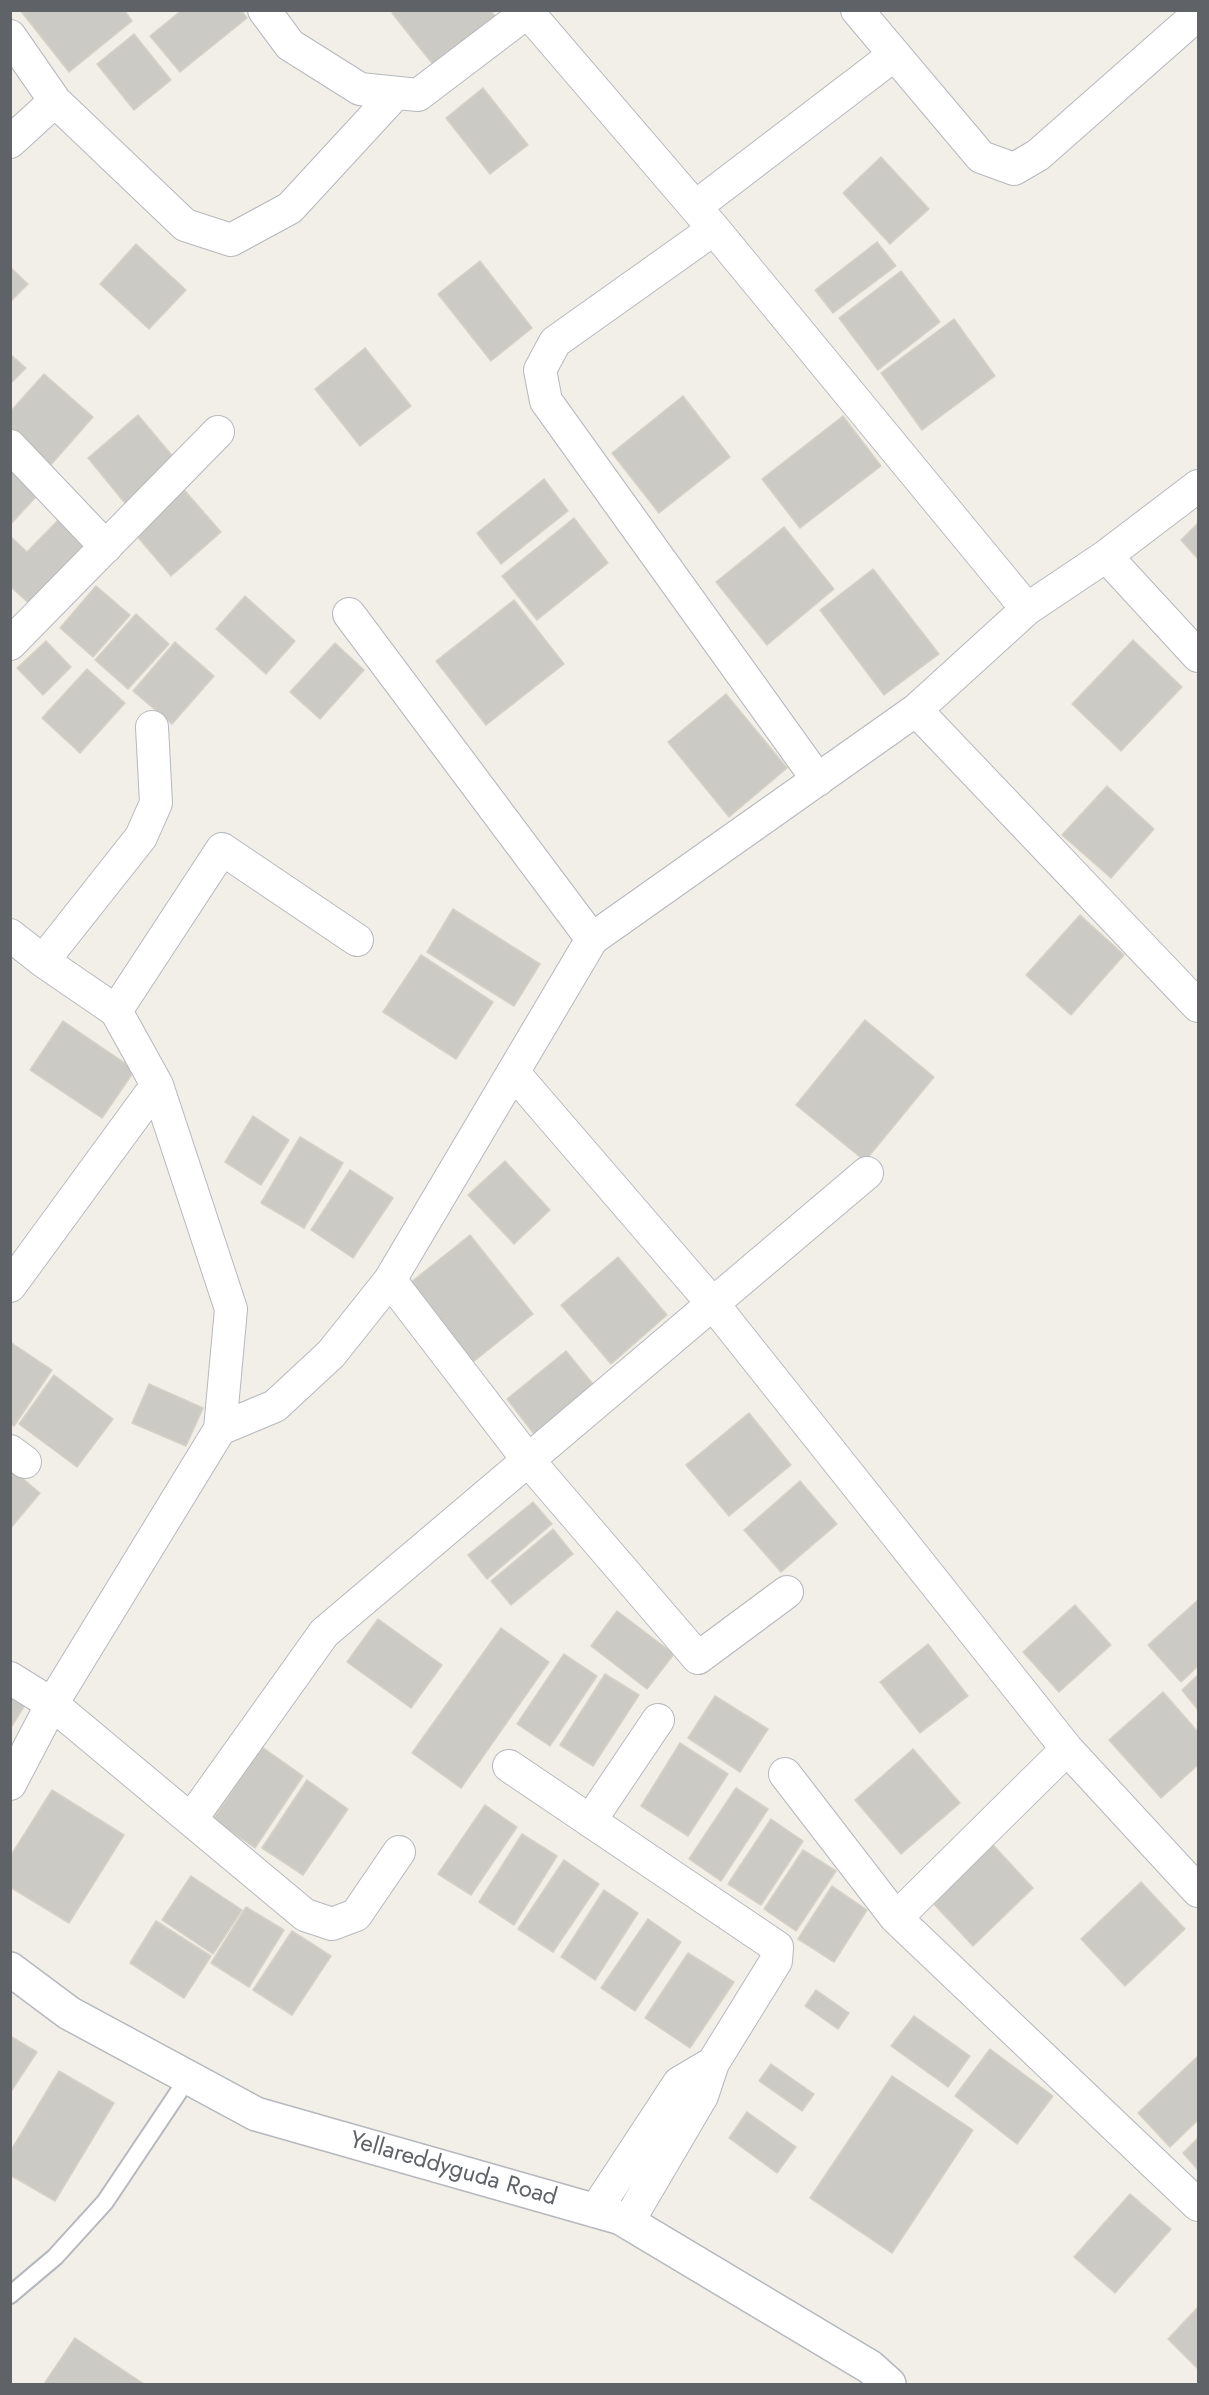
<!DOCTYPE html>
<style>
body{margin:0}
#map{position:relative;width:1209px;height:2395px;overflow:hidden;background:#f1efe8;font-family:Jost,sans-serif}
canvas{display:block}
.frame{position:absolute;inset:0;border:12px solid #5f6368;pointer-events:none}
</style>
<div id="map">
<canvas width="1209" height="2395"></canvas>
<div class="frame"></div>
</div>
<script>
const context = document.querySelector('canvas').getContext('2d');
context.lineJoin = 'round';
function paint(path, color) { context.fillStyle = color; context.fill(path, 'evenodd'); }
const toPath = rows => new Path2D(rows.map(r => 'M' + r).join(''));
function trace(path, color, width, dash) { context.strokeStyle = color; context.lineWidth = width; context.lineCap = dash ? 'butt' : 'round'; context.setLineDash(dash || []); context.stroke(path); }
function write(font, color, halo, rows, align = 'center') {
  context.font = font + ' Jost,sans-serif'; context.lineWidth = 6; context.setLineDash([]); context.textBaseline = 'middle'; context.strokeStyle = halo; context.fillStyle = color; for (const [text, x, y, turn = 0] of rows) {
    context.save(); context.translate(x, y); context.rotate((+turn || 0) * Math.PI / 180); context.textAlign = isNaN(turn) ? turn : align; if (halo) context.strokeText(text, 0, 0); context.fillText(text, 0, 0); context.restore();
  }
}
const building = toPath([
 [20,10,124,10,132,21,69,72,20,10],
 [182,10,241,10,247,18,180,72,150,36,182,10],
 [395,10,490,10,496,17,435,67,392,13,395,10],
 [134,34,171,80,134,110,97,64,134,34],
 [483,88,528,145,490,174,446,118,483,88],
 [881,157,929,209,890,244,843,193,881,157],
 [877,242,896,266,833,313,815,290,877,242],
 [136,244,186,290,149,329,100,284,136,244],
 [480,261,532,328,491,361,438,294,480,261],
 [10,267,28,284,10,302,10,267],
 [901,271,940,322,878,370,839,318,901,271],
 [954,319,995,376,922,430,881,373,954,319],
 [365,348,411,406,360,446,315,389,365,348],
 [10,354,26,368,10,384,10,354],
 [44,374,93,417,49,467,10,433,10,412,44,374],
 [683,396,730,457,659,513,612,453,683,396],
 [138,415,180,465,129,508,88,458,138,415],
 [843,416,881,466,800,528,762,479,843,416],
 [10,456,45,487,10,525,10,456],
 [544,479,568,511,501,564,477,533,544,479],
 [179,484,221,532,171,576,130,528,179,484],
 [65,513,98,545,36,610,10,586,10,536,27,552,65,513],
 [574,518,608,563,537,620,502,576,574,518],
 [1198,523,1198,559,1181,540,1198,523],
 [784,527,834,589,767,645,716,582,784,527],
 [873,569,939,654,884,695,820,610,873,569],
 [96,586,130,615,93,657,60,628,96,586],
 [245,596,295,641,266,674,216,629,245,596],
 [514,600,564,664,486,725,436,661,514,600],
 [136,614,169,644,128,689,95,660,136,614],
 [1133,640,1182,687,1121,751,1072,704,1133,640],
 [46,641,71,667,43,695,17,668,46,641],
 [175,642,214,676,172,724,133,691,175,642],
 [335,643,364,670,320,719,290,692,335,643],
 [87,669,125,703,80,753,42,718,87,669],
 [726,694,787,768,729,817,668,742,726,694],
 [1107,786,1154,829,1111,878,1062,835,1107,786],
 [453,909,540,964,514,1006,427,952,453,909],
 [1080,915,1124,955,1071,1015,1026,975,1080,915],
 [421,955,493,1002,456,1059,383,1012,421,955],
 [865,1020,934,1077,865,1161,796,1105,865,1020],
 [63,1021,135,1070,102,1118,30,1070,63,1021],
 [253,1116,289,1140,261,1185,225,1162,253,1116],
 [300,1137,343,1163,304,1228,261,1203,300,1137],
 [505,1161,550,1210,514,1244,468,1195,505,1161],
 [350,1170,393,1198,353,1258,311,1230,350,1170],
 [470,1235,533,1314,473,1362,410,1283,470,1235],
 [618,1257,667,1315,611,1364,561,1305,618,1257],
 [10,1342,52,1370,14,1426,10,1424,10,1342],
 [566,1351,597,1389,537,1438,507,1399,566,1351],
 [54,1375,113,1419,77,1467,19,1424,54,1375],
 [149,1384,203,1408,186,1446,132,1423,149,1384],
 [749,1413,791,1465,729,1516,686,1465,749,1413],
 [10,1468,40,1493,10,1529,10,1468],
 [800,1481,837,1524,781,1572,744,1530,800,1481],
 [533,1502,552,1524,487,1579,468,1555,533,1502],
 [553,1529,573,1554,511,1605,491,1581,553,1529],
 [1198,1600,1198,1666,1181,1682,1148,1645,1198,1600],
 [1075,1605,1111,1645,1059,1692,1023,1652,1075,1605],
 [617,1611,674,1654,647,1689,591,1646,617,1611],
 [378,1619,442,1665,411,1708,347,1662,378,1619],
 [501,1628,549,1662,461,1788,412,1753,501,1628],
 [928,1644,968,1696,920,1733,880,1682,928,1644],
 [564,1654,597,1676,550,1746,517,1724,564,1654],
 [605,1674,639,1695,593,1766,560,1745,605,1674],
 [1198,1675,1198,1710,1182,1690,1198,1675],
 [1163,1692,1198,1732,1198,1765,1161,1798,1109,1740,1163,1692],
 [10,1696,25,1705,10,1729,10,1696],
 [715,1696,768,1729,740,1772,688,1738,715,1696],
 [680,1743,728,1774,688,1836,641,1806,680,1743],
 [262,1747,303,1776,255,1848,213,1819,262,1747],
 [913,1749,960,1803,901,1854,855,1800,913,1749],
 [307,1780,348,1809,303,1875,262,1848,307,1780],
 [736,1788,768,1809,721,1881,689,1859,736,1788],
 [52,1790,124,1835,69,1923,10,1887,10,1857,52,1790],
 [485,1805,517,1827,471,1895,438,1874,485,1805],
 [771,1819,803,1841,761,1905,728,1884,771,1819],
 [522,1834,557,1856,514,1925,479,1902,522,1834],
 [993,1845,1033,1888,973,1946,932,1902,993,1845],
 [803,1850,836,1871,796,1931,764,1909,803,1850],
 [564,1860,599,1884,553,1952,518,1929,564,1860],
 [191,1876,242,1910,213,1954,162,1920,191,1876],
 [1141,1882,1185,1929,1125,1986,1081,1939,1141,1882],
 [832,1886,867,1910,834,1962,798,1939,832,1886],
 [604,1890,638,1913,595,1980,561,1957,604,1890],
 [246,1907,284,1930,249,1987,211,1963,246,1907],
 [648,1919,681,1942,635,2011,601,1988,648,1919],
 [156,1921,211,1956,184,1998,130,1963,156,1921],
 [292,1931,331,1956,292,2015,253,1990,292,1931],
 [688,1953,734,1982,690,2048,645,2018,688,1953],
 [816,1990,849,2013,838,2029,805,2006,816,1990],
 [914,2016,970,2056,948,2087,891,2046,914,2016],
 [10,2036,37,2052,10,2093,10,2036],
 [990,2049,1053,2096,1017,2144,955,2096,990,2049],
 [1198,2056,1198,2120,1170,2147,1138,2113,1198,2056],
 [771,2064,814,2094,802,2111,759,2081,771,2064],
 [59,2071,114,2103,55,2201,10,2175,10,2152,59,2071],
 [892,2076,973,2130,892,2253,810,2198,892,2076],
 [747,2112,796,2147,777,2173,729,2138,747,2112],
 [1198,2138,1198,2170,1183,2153,1198,2138],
 [1130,2194,1171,2229,1115,2293,1074,2257,1130,2194],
 [1198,2307,1198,2369,1168,2339,1198,2307],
 [75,2338,144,2384,44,2384,75,2338]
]);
paint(building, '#cccac5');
trace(building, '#d6d1c6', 1.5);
const service = toPath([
 [10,2295,55,2257,105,2202,188,2078]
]);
const minor = toPath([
 [264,10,290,45,360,89,418,95,530,10],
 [526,10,714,229,1027,609],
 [857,10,981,157,1014,169,1038,155,1198,14],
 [10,36,55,101,185,225,231,240,290,208,396,93],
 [10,142,55,101],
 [695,207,894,55],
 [714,229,555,342,540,370,546,401,818,780],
 [10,446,106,547],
 [1106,556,1198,656],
 [349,614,592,939],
 [10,644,218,432],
 [916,710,1198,1006],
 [10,935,43,961,116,1011,157,1085,231,1309,220,1429],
 [43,961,141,837,156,803,152,727],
 [116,1011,222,849,357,940],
 [513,1072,713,1304,1067,1749,1198,1891],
 [390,1280,528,1460,698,1658,787,1592],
 [10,1286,157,1085],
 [10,1451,25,1462],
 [10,1678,52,1704,305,1915,332,1924,356,1915,399,1852],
 [509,1766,777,1947,776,1961,713,2063,702,2096,628,2222],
 [785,1774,896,1918,1198,2205],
 [10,1784,52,1704,220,1429,275,1406,331,1354,390,1280,592,939,916,710,1027,609,1106,556,1198,486],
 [192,1818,324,1633,867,1173],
 [590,1821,658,1720],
 [896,1918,1067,1749],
 [595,2211,679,2083,713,2063]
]);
const tertiary = toPath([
 [10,1969,69,2013,256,2114,621,2218,870,2367,889,2384]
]);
trace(service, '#b5b8bc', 20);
trace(minor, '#b5b8bc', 34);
trace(tertiary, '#b5b8bc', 36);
trace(service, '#fff', 16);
trace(minor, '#fff', 32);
trace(tertiary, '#fff', 33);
write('24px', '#5f6368', '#fff', [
 ["Yellareddyguda Road",453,2170,16]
]);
</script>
